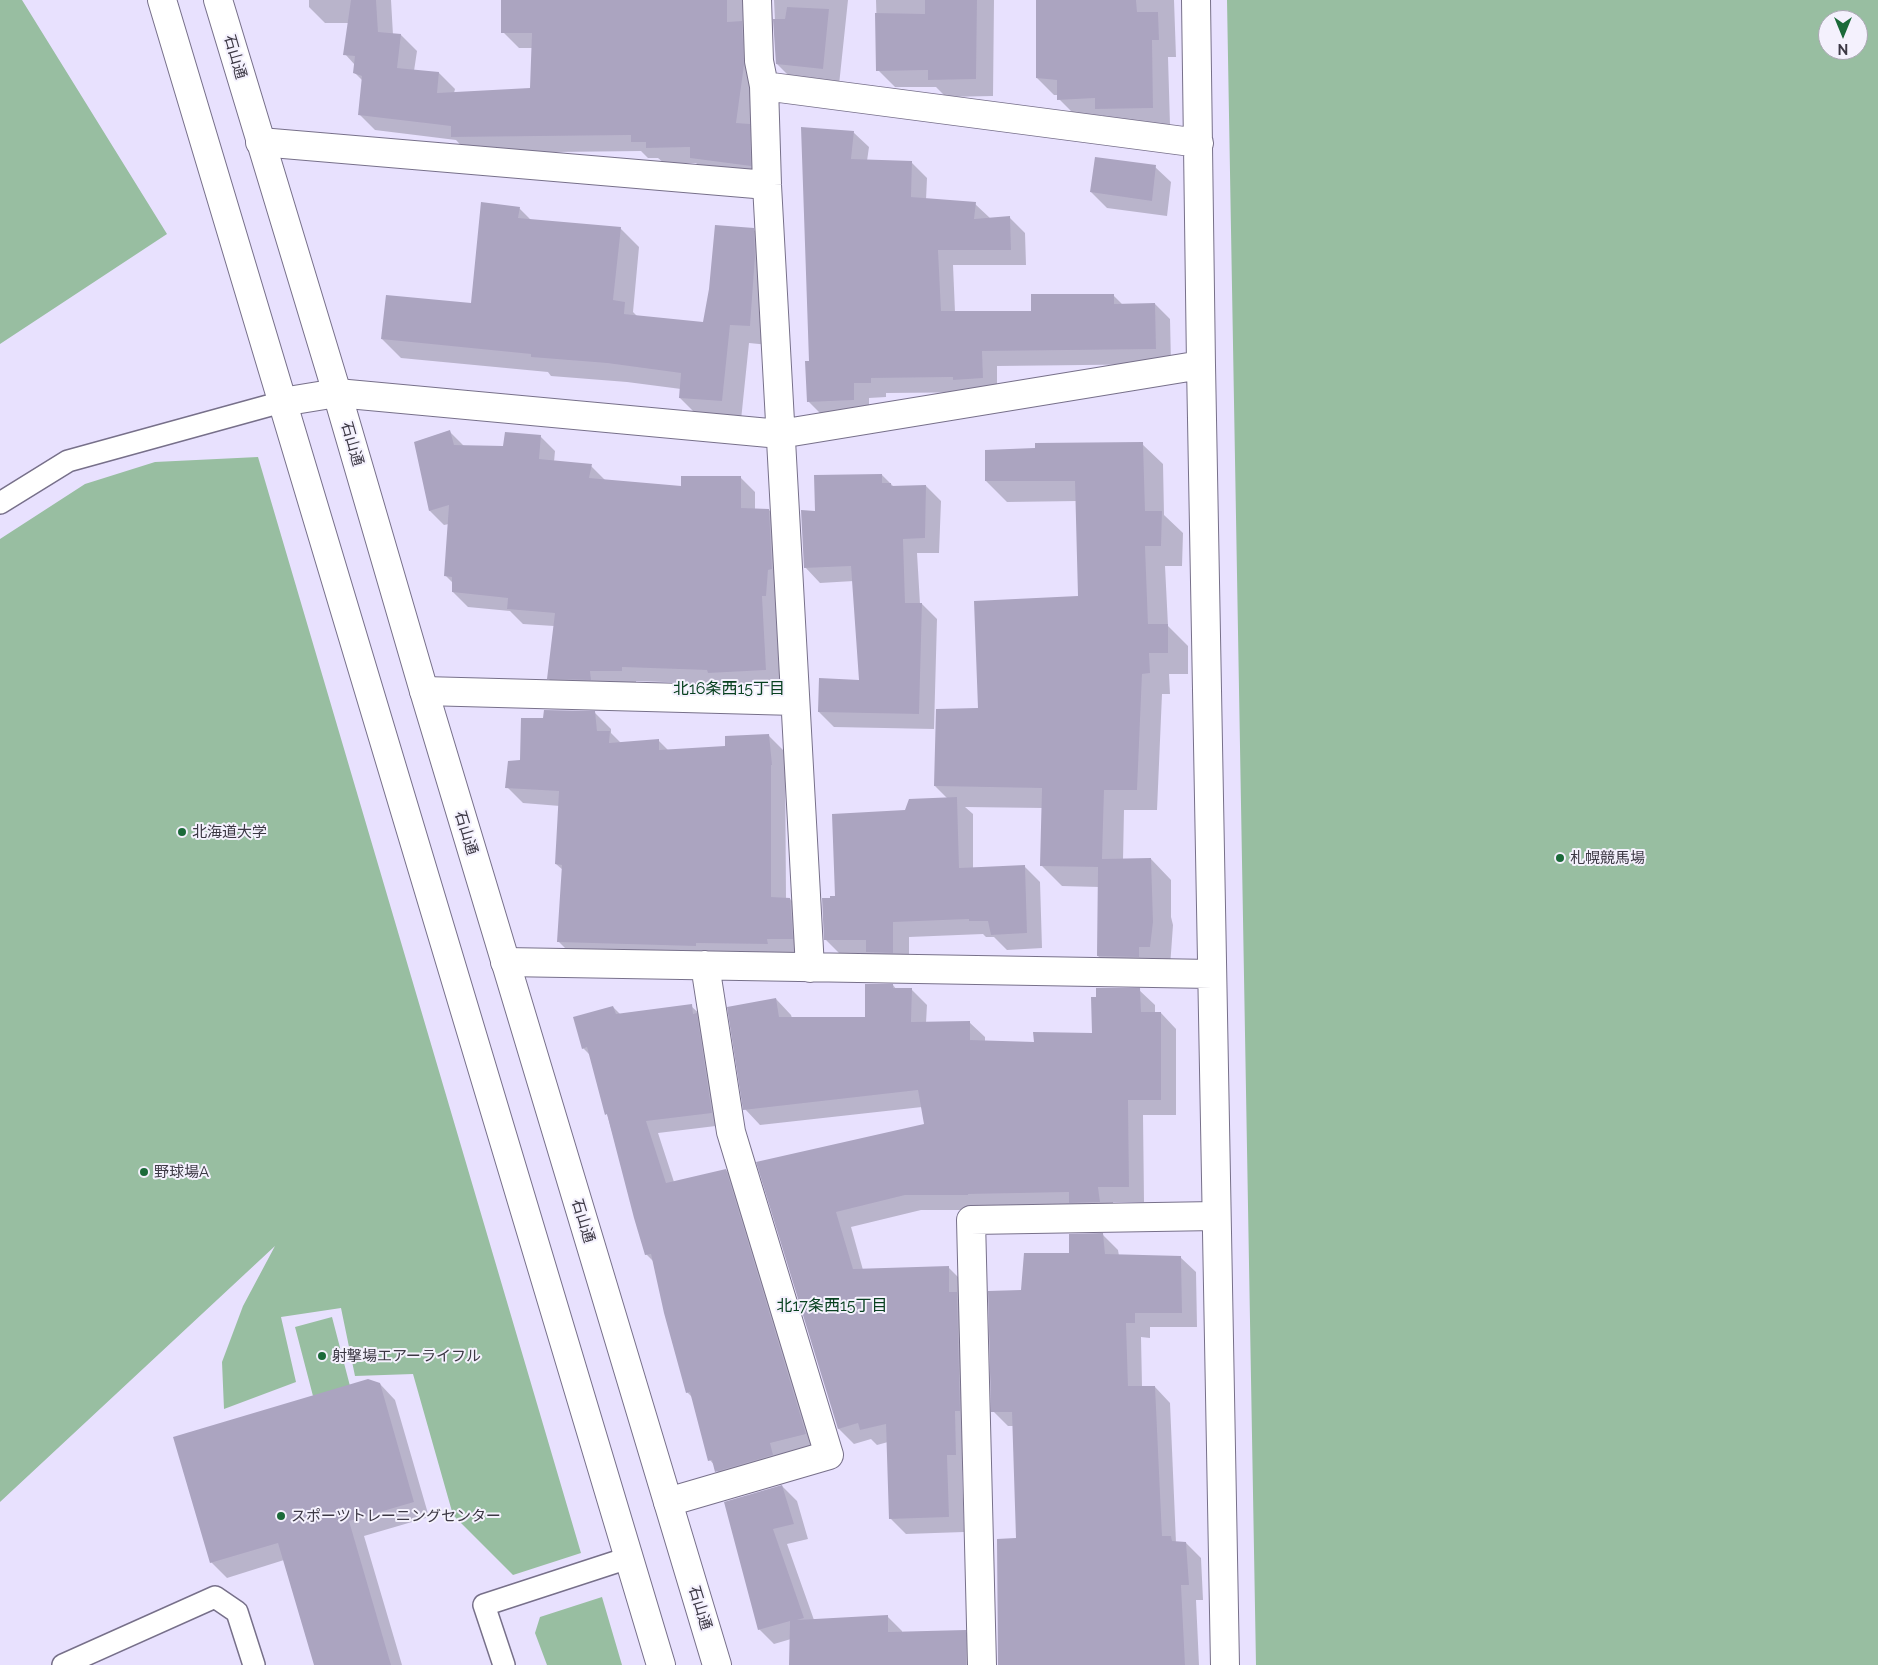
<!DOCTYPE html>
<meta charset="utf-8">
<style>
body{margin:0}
#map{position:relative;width:1878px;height:1665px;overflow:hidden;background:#e8e1fe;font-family:Raleway,sans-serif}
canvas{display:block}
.north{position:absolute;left:1818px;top:10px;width:50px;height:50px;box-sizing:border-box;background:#f4f1fd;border:1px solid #aaa7b3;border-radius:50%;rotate:180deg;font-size:14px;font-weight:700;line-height:20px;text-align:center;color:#3c3844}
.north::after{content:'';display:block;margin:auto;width:18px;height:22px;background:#1b6a39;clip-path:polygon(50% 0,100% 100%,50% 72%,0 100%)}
</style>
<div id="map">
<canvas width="1878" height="1665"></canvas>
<div class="north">N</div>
</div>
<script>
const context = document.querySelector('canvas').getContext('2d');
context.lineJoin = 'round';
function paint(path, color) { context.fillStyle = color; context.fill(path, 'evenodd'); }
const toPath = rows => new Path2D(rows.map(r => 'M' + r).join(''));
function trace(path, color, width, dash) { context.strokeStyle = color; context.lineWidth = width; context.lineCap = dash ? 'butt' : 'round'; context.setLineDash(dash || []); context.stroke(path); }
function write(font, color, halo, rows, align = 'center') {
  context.font = font + ' Raleway,"Noto Sans JP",sans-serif'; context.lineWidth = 4; context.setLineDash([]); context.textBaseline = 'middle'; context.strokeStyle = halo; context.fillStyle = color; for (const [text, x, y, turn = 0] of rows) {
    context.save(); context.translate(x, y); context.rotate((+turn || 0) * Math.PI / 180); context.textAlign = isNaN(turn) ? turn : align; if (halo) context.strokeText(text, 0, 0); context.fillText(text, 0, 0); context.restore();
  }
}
paint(toPath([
 [0,0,22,0,167,234,0,344],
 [1227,0,1878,0,1878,1665,1256,1665],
 [1828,20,1858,20,1858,50,1828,50],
 [258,457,581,1553,513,1575,453,1515,413,1374,355,1376,341,1308,281,1317,296,1382,224,1409,222,1362,243,1306,275,1246,0,1502,0,539,85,484,155,462],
 [332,1317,350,1386,313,1396,295,1327],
 [602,1597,622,1665,547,1665,535,1633,540,1617]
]), '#98bea1');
paint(toPath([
 [309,0,391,0,393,35,401,35,417,51,414,71,439,73,455,89,454,93,532,89,533,48,519,48,503,32,502,0,773,0,764,3,766,182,707,174,696,163,664,163,658,158,648,158,641,151,468,153,456,140,375,130,359,114,363,81,354,72,355,65,345,54,349,23,325,23,309,7],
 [774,0,848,0,839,85,793,80,777,64],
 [876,0,994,0,993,96,946,97,936,87,895,87,878,70],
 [1037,0,1174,0,1176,57,1168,57,1170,125,1113,126,1102,115,1076,116,1059,99,1059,95,1054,95,1037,78],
 [853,132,869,147,867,161,911,162,927,178,926,200,975,204,991,219,1010,218,1025,233,1026,265,953,265,955,312,1032,312,1113,295,1123,305,1155,304,1170,319,1171,364,997,366,997,392,886,393,886,397,869,398,869,414,823,416,808,401,810,362],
 [1155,167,1171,182,1167,216,1107,208,1091,192],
 [519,208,531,220,620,228,639,247,633,312,637,316,704,323,753,229,773,249,769,345,749,343,741,420,699,417,680,398,681,389,627,382,551,376,548,372,401,358,382,339,472,304],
 [449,431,464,446,504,447,540,436,555,451,554,462,591,466,606,481,682,487,741,478,755,492,755,510,769,510,783,525,781,610,776,610,780,685,723,688,720,684,636,681,636,685,563,693,548,678,554,626,523,624,510,611,468,607,453,592,453,583,446,576,449,524,444,525,430,511,415,443],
 [1142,444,1163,464,1164,515,1183,533,1182,566,1165,566,1168,626,1188,646,1188,674,1169,674,1170,694,1162,694,1157,810,1124,810,1123,860,1151,859,1171,880,1171,917,1173,925,1170,967,1119,977,1098,956,1099,887,1062,886,1042,866,1043,808,965,807,973,814,973,868,1024,866,1040,882,1042,948,1007,950,994,937,986,937,983,934,909,937,909,968,841,955,825,939,836,897,906,811,948,799,935,786,979,709,1079,597,1077,501,1007,502,986,481],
 [882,475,894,487,926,486,941,501,939,553,917,553,920,604,922,604,937,619,934,729,834,727,819,712,860,681,854,581,820,583,805,567,816,512],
 [594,712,611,729,611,733,621,743,658,740,669,751,726,747,769,736,785,752,786,899,790,899,806,915,808,955,574,957,558,941,563,870,556,864,560,806,523,803,507,787,544,720],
 [893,985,896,989,911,989,927,1005,926,1023,969,1022,985,1037,985,1042,1035,1044,1093,1034,1139,990,1155,1005,1155,1013,1161,1013,1176,1029,1176,1115,1143,1115,1144,1202,1113,1202,1115,1217,983,1210,921,1210,851,1227,863,1270,948,1267,964,1283,971,1470,962,1470,964,1532,906,1534,891,1519,888,1442,877,1445,871,1439,854,1444,839,1429,758,1163,925,1125,922,1107,760,1125,745,1109,776,999,791,1015,792,1018,866,1018],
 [691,1006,704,1018,724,1125,658,1133,674,1182,726,1170,738,1183,818,1446,729,1484,717,1471,715,1466,710,1460,692,1397,687,1392,654,1262,646,1254,591,1056,583,1048,613,1007,621,1015],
 [1103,1235,1118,1250,1119,1256,1180,1257,1196,1272,1197,1327,1150,1327,1150,1338,1141,1337,1142,1387,1155,1387,1170,1403,1176,1543,1186,1543,1201,1558,1203,1600,1196,1600,1199,1665,999,1665,1017,1539,1013,1426,1008,1426,993,1411,1022,1291,1070,1254],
 [380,1384,395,1400,429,1517,364,1536,402,1665,315,1665,284,1560,227,1578,211,1562],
 [782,1486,797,1501,808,1539,787,1544,814,1620,887,1616,902,1631,902,1633,965,1631,980,1646,980,1665,790,1665,791,1639,774,1644,759,1629,725,1503]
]), '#0003');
paint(toPath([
 [351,0,376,0,378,32,401,34,397,68,439,72,437,93,530,88,532,33,501,33,501,0,727,0,727,22,742,21,744,65,736,123,750,124,751,166,690,158,690,147,646,148,646,142,631,142,631,135,451,137,451,126,358,115,362,76,353,73,355,56,343,55],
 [925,0,977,0,976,79,928,80,928,70,876,71,875,13,925,14],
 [1036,0,1136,0,1137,12,1158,12,1159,40,1152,40,1153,108,1095,109,1095,98,1057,100,1057,80,1036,78],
 [787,7,829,9,823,69,776,64,773,19,785,19],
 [801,127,854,131,851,159,912,161,911,197,976,202,974,219,1010,216,1011,250,938,250,941,311,1031,311,1031,294,1114,294,1114,304,1155,303,1156,349,982,351,983,378,953,380,953,377,871,378,871,383,854,383,854,400,807,402,805,361,809,361],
 [1095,157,1156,165,1152,201,1090,192],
 [481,202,520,207,518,218,621,227,613,300,625,302,624,314,703,322,709,289,715,225,754,228,755,256,750,326,730,325,722,401,679,398,681,373,607,363,531,357,531,354,381,339,386,295,471,303],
 [450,430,454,445,503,446,505,432,541,435,539,459,592,464,589,478,681,486,681,476,741,476,741,508,769,509,772,569,768,570,766,596,762,596,766,670,708,673,707,670,622,667,622,671,590,671,591,680,547,679,555,613,507,609,508,598,452,592,452,577,444,576,449,505,429,511,414,442],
 [1143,442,1145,511,1162,511,1161,546,1145,546,1148,624,1168,624,1168,653,1149,653,1150,673,1142,674,1137,790,1104,790,1102,859,1151,858,1153,922,1150,947,1139,947,1139,957,1097,956,1098,867,1040,866,1042,788,934,786,936,709,978,708,974,601,1078,596,1075,481,985,481,985,450,1035,448,1035,443],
 [882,474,882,483,891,483,891,486,926,485,925,538,903,539,905,603,922,603,919,714,818,712,819,678,859,680,851,566,804,568,801,510,815,511,814,475],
 [544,710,595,711,597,731,610,731,609,743,659,739,659,750,725,746,725,736,769,734,772,765,771,765,771,897,790,898,793,939,767,939,768,944,696,943,696,946,557,942,562,865,555,864,559,791,505,788,508,761,520,760,521,718,543,718],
 [957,797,959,868,1025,865,1027,933,991,935,988,921,969,921,969,919,893,922,893,953,866,952,866,940,824,940,822,898,830,898,830,896,835,896,832,814,905,810,909,799],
 [865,984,893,984,893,988,912,988,911,1022,970,1021,970,1040,1034,1042,1033,1032,1092,1033,1091,997,1096,997,1096,988,1140,988,1141,1012,1161,1012,1161,1100,1128,1100,1129,1187,1098,1187,1100,1202,1069,1203,1069,1192,968,1194,968,1195,905,1195,836,1212,853,1269,949,1266,949,1292,957,1292,960,1411,955,1411,956,1455,947,1455,949,1517,889,1519,886,1424,860,1430,858,1423,838,1429,756,1162,924,1124,918,1090,743,1110,727,1007,776,998,779,1017,865,1017],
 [692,1004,693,1014,697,1013,712,1113,646,1121,666,1183,726,1169,806,1434,770,1443,773,1455,715,1472,712,1460,708,1461,690,1392,686,1393,664,1313,651,1254,645,1255,634,1218,607,1114,605,1115,587,1047,582,1049,573,1017,613,1006,616,1014],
 [1103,1233,1105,1254,1181,1256,1182,1313,1135,1313,1135,1323,1126,1323,1128,1386,1155,1386,1162,1536,1171,1536,1172,1541,1186,1542,1189,1585,1181,1585,1185,1665,998,1665,997,1539,1016,1538,1012,1412,991,1412,988,1291,1021,1290,1024,1253,1069,1253,1069,1234],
 [368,1379,380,1383,414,1502,349,1521,391,1665,314,1665,278,1543,210,1563,173,1437],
 [782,1485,794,1524,773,1529,804,1618,797,1620,888,1615,888,1632,966,1630,966,1665,789,1665,790,1621,758,1630,724,1502]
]), '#aba4c0');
const lane = toPath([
 [0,503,68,461,282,402],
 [63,1665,215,1597,237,1612,254,1665],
 [504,1665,484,1605,628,1558]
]);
const street = toPath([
 [757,0,759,61,764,86,767,185,810,968],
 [1196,0,1201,365,1225,1665],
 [764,86,1199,143],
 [260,142,767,185],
 [282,402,337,393,780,434,1201,365],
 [424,691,795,701],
 [505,962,1212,974],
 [668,1502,829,1455,731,1132,705,965],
 [982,1665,971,1220,1216,1216]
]);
const secondary = toPath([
 [162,0,661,1665],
 [218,0,337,393,424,691,717,1665]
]);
trace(lane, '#77708a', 24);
trace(street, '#77708a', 30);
trace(secondary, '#77708a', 30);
trace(lane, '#fff', 21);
trace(street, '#fff', 28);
trace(secondary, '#fff', 28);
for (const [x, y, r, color] of [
 [182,832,5,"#1b6a39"],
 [1560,858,5,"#1b6a39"],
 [144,1172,5,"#1b6a39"],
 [322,1356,5,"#1b6a39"],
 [281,1516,5,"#1b6a39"]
]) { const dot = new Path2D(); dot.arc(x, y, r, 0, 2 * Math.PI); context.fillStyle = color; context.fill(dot); trace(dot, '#f4f1fd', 2); }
write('15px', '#3c3844', '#f4f1fd', [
 ["石山通",235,57,74],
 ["石山通",352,444,74],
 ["石山通",466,833,73],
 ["石山通",583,1221,73],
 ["石山通",700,1608,73]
]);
write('15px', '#3c3844', '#f4f1fd', [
 ["北海道大学",192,832],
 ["札幌競馬場",1570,858],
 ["野球場A",154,1172],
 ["射撃場エアーライフル",332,1356],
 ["スポーツトレーニングセンター",291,1516]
], 'left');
write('16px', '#07401f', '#f4f1fd', [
 ["北16条西15丁目",729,689],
 ["北17条西15丁目",832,1306]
]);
</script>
